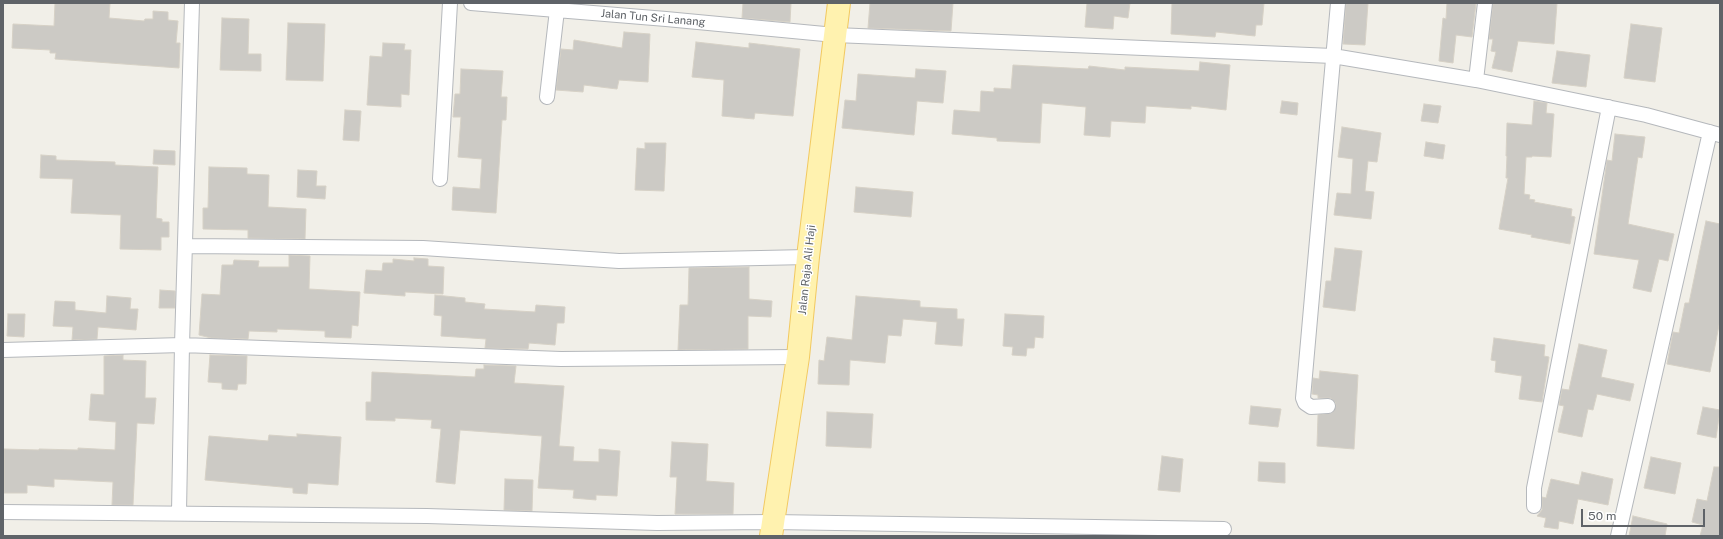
<!DOCTYPE html>
<style>
body{margin:0}
#map{position:relative;width:1723px;height:539px;overflow:hidden;background:#f1efe8;font-family:"Public Sans",sans-serif}
canvas{display:block}
.frame{position:absolute;inset:0;border:4px solid #5f6368;pointer-events:none}
.scale{position:absolute;left:1581px;top:509px;width:124px;height:18px;box-sizing:border-box;border:2px solid #5f6368;border-top:0;padding-left:5px;font-size:12px;line-height:14px;white-space:nowrap;color:#5f6368;-webkit-text-stroke:3px #fff;paint-order:stroke}
</style>
<div id="map">
<canvas width="1723" height="539"></canvas>
<div class="frame"></div>
<div class="scale">50 m</div>
</div>
<script>
const context = document.querySelector('canvas').getContext('2d');
context.lineJoin = 'round';
function paint(path, color) { context.fillStyle = color; context.fill(path, 'evenodd'); }
const toPath = rows => new Path2D(rows.map(r => 'M' + r).join(''));
function trace(path, color, width, dash) { context.strokeStyle = color; context.lineWidth = width; context.lineCap = dash ? 'butt' : 'round'; context.setLineDash(dash || []); context.stroke(path); }
function write(font, color, halo, rows, align = 'center') {
  context.font = font + ' "Public Sans",sans-serif'; context.lineWidth = 3; context.setLineDash([]); context.textBaseline = 'middle'; context.strokeStyle = halo; context.fillStyle = color; for (const [text, x, y, turn = 0] of rows) {
    context.save(); context.translate(x, y); context.rotate((+turn || 0) * Math.PI / 180); context.textAlign = isNaN(turn) ? turn : align; if (halo) context.strokeText(text, 0, 0); context.fillText(text, 0, 0); context.restore();
  }
}
const building = toPath([
 [55,3,110,3,109,18,144,21,145,19,153,19,153,11,168,12,168,20,178,21,176,43,180,43,179,68,55,59,56,53,50,53,50,50,12,48,13,24,54,26,55,3],
 [743,3,791,3,790,22,742,18,743,3],
 [870,3,953,3,951,31,868,28,870,3],
 [1087,3,1130,3,1128,18,1114,16,1113,29,1085,27,1087,3],
 [1172,3,1264,3,1262,25,1256,25,1255,36,1216,32,1215,37,1171,34,1172,3],
 [1346,3,1368,3,1365,45,1343,44,1346,3],
 [1447,3,1476,3,1472,37,1456,35,1453,63,1439,61,1443,18,1446,19,1447,3],
 [1493,3,1557,3,1554,44,1518,41,1512,72,1492,68,1496,52,1491,51,1493,39,1489,39,1493,3],
 [222,18,249,19,248,54,261,54,261,71,220,70,222,18],
 [288,23,325,24,323,81,286,80,288,23],
 [1631,24,1662,28,1655,82,1624,78,1631,24],
 [624,32,650,34,648,82,619,80,617,89,584,85,583,92,556,90,561,49,573,50,574,40,622,48,624,32],
 [696,42,749,48,749,43,800,49,793,116,755,113,754,119,722,116,724,80,692,77,696,42],
 [383,43,405,44,404,50,411,50,409,95,401,94,401,107,367,105,370,56,382,57,383,43],
 [1557,51,1590,55,1586,87,1552,83,1557,51],
 [1200,62,1230,65,1226,110,1191,106,1191,109,1146,106,1145,123,1111,121,1110,137,1084,135,1086,107,1042,103,1040,143,997,141,997,138,952,134,954,110,980,112,981,91,994,92,994,88,1011,89,1013,65,1088,69,1089,66,1125,70,1125,67,1199,71,1200,62],
 [461,69,503,71,501,97,507,97,506,120,502,120,496,213,452,210,453,187,480,189,482,159,458,157,461,117,453,117,455,94,460,94,461,69],
 [916,69,946,71,943,103,917,101,914,135,842,128,845,100,856,101,858,74,915,78,916,69],
 [1282,101,1298,103,1297,115,1280,113,1282,101],
 [1534,101,1547,103,1546,113,1554,114,1551,157,1532,156,1532,157,1526,157,1524,194,1530,195,1529,199,1535,200,1534,202,1572,209,1571,216,1575,217,1570,244,1531,237,1532,235,1499,229,1508,178,1506,178,1507,156,1506,156,1507,123,1532,125,1534,101],
 [1424,104,1441,106,1438,123,1421,121,1424,104],
 [345,110,361,111,359,141,343,140,345,110],
 [1342,127,1381,133,1377,162,1368,161,1365,191,1374,192,1371,219,1334,215,1337,193,1351,194,1353,159,1338,157,1342,127],
 [1615,134,1645,137,1642,158,1638,157,1628,224,1674,234,1668,261,1659,259,1651,292,1633,288,1639,260,1594,254,1607,160,1612,161,1615,134],
 [1426,142,1445,145,1443,159,1424,156,1426,142],
 [645,143,666,143,664,191,635,190,637,148,645,149,645,143],
 [154,150,175,151,175,165,153,164,154,150],
 [41,155,56,156,56,160,115,162,115,165,158,167,156,218,162,219,162,222,169,222,169,237,161,237,161,250,120,249,121,215,71,213,73,179,40,178,41,155],
 [209,167,247,168,247,174,269,175,268,207,306,209,305,239,248,238,248,230,203,229,203,208,208,208,209,167],
 [298,170,317,171,316,186,326,186,325,199,297,197,298,170],
 [856,187,913,192,911,217,854,212,856,187],
 [1706,221,1720,224,1720,320,1710,372,1667,364,1673,332,1679,333,1685,303,1689,303,1706,221],
 [1335,248,1362,251,1355,311,1323,307,1326,281,1331,281,1335,248],
 [289,255,310,256,309,289,360,292,358,326,352,325,351,338,325,337,325,331,277,329,277,332,249,331,248,339,211,338,199,335,202,294,220,295,222,265,233,265,234,260,259,261,258,267,289,267,289,255],
 [414,258,428,259,428,266,444,267,443,294,405,292,405,296,364,293,366,270,382,271,383,263,393,263,393,259,414,261,414,258],
 [749,267,749,299,772,301,771,317,748,316,748,349,678,350,680,305,688,305,689,268,749,267],
 [160,290,175,291,175,308,159,308,160,290],
 [435,295,465,298,465,302,485,304,484,309,535,312,536,305,565,307,564,323,557,323,555,345,529,343,528,349,485,348,486,339,441,336,442,316,434,315,435,295],
 [107,296,131,298,130,309,138,309,136,330,98,327,97,339,72,340,73,327,53,326,55,301,75,302,75,310,106,313,107,296],
 [856,296,920,301,920,307,957,309,957,319,964,319,962,346,935,344,937,322,903,319,901,336,888,335,885,363,850,360,849,385,818,384,819,360,824,361,827,337,852,340,856,296],
 [8,314,25,314,24,337,7,336,8,314],
 [1005,314,1044,316,1043,338,1035,337,1034,348,1027,348,1026,356,1012,355,1013,347,1003,346,1005,314],
 [1494,338,1545,345,1544,356,1549,357,1542,402,1519,399,1522,376,1495,372,1496,361,1491,360,1494,338],
 [1579,344,1607,350,1601,377,1634,384,1630,401,1597,394,1593,410,1588,409,1582,437,1558,432,1564,406,1559,405,1562,389,1569,390,1579,344],
 [123,355,123,360,146,361,145,398,156,398,154,424,137,423,133,505,112,505,113,482,54,479,54,487,27,485,27,493,4,493,4,449,39,450,39,449,78,450,78,448,115,450,116,422,89,420,91,394,104,395,104,356,123,355],
 [210,355,247,356,246,384,238,384,237,390,222,389,222,383,208,382,210,355],
 [484,365,516,366,514,383,564,386,559,446,574,447,573,461,599,462,599,449,620,451,617,496,596,495,596,500,573,498,574,490,538,488,542,436,460,430,455,484,436,482,441,429,431,428,432,420,395,418,395,421,366,420,366,402,371,402,372,372,475,377,476,369,484,369,484,365],
 [1320,371,1358,375,1354,449,1317,446,1318,415,1332,413,1336,406,1335,402,1331,398,1318,398,1318,395,1312,394,1313,378,1319,379,1320,371],
 [1251,406,1281,409,1278,427,1249,424,1251,406],
 [1703,407,1720,410,1716,438,1697,434,1703,407],
 [827,412,873,414,871,448,826,446,827,412],
 [297,434,341,437,338,485,308,483,307,494,293,493,293,488,205,480,209,436,268,441,269,435,297,437,297,434],
 [672,442,708,444,706,481,734,483,733,514,675,514,677,477,670,477,672,442],
 [1162,456,1183,459,1180,492,1158,490,1162,456],
 [1651,457,1681,463,1675,494,1644,488,1651,457],
 [1259,462,1285,463,1285,483,1258,481,1259,462],
 [1714,467,1720,467,1720,536,1700,536,1703,525,1692,522,1697,499,1707,501,1714,467],
 [1582,472,1613,479,1608,505,1578,499,1573,524,1559,521,1558,529,1544,527,1546,518,1537,516,1542,510,1542,497,1546,498,1551,479,1579,485,1582,472],
 [505,479,533,480,532,511,504,510,505,479],
 [1633,516,1667,524,1665,536,1629,536,1633,516]
]);
paint(building, '#cccac5');
trace(building, '#d6d1c6', 1);
const minor = toPath([
 [471,3,666,19,835,35,1333,56,1476,80,1646,115,1720,135],
 [1476,80,1485,3],
 [547,97,557,10],
 [440,179,450,3],
 [186,246,423,248,619,261,808,257],
 [3,350,182,345,561,359,798,357],
 [1328,406,1311,407,1305,403,1303,398,1338,3],
 [1534,506,1534,488,1609,107],
 [3,512,427,516,657,523,772,522,1224,529],
 [179,512,182,345,192,3],
 [1618,536,1710,132]
]);
const primary = toPath([
 [771,536,798,357,808,257,839,3]
]);
trace(minor, '#b5b8bc', 16);
trace(primary, '#f2c960', 24);
trace(minor, '#fff', 14);
trace(primary, '#fff2af', 22);
write('11px', '#5f6368', '#fff', [
 ["Jalan Tun Sri Lanang",653,18,5],
 ["Jalan Raja Ali Haji",807,270,-84]
]);
</script>
